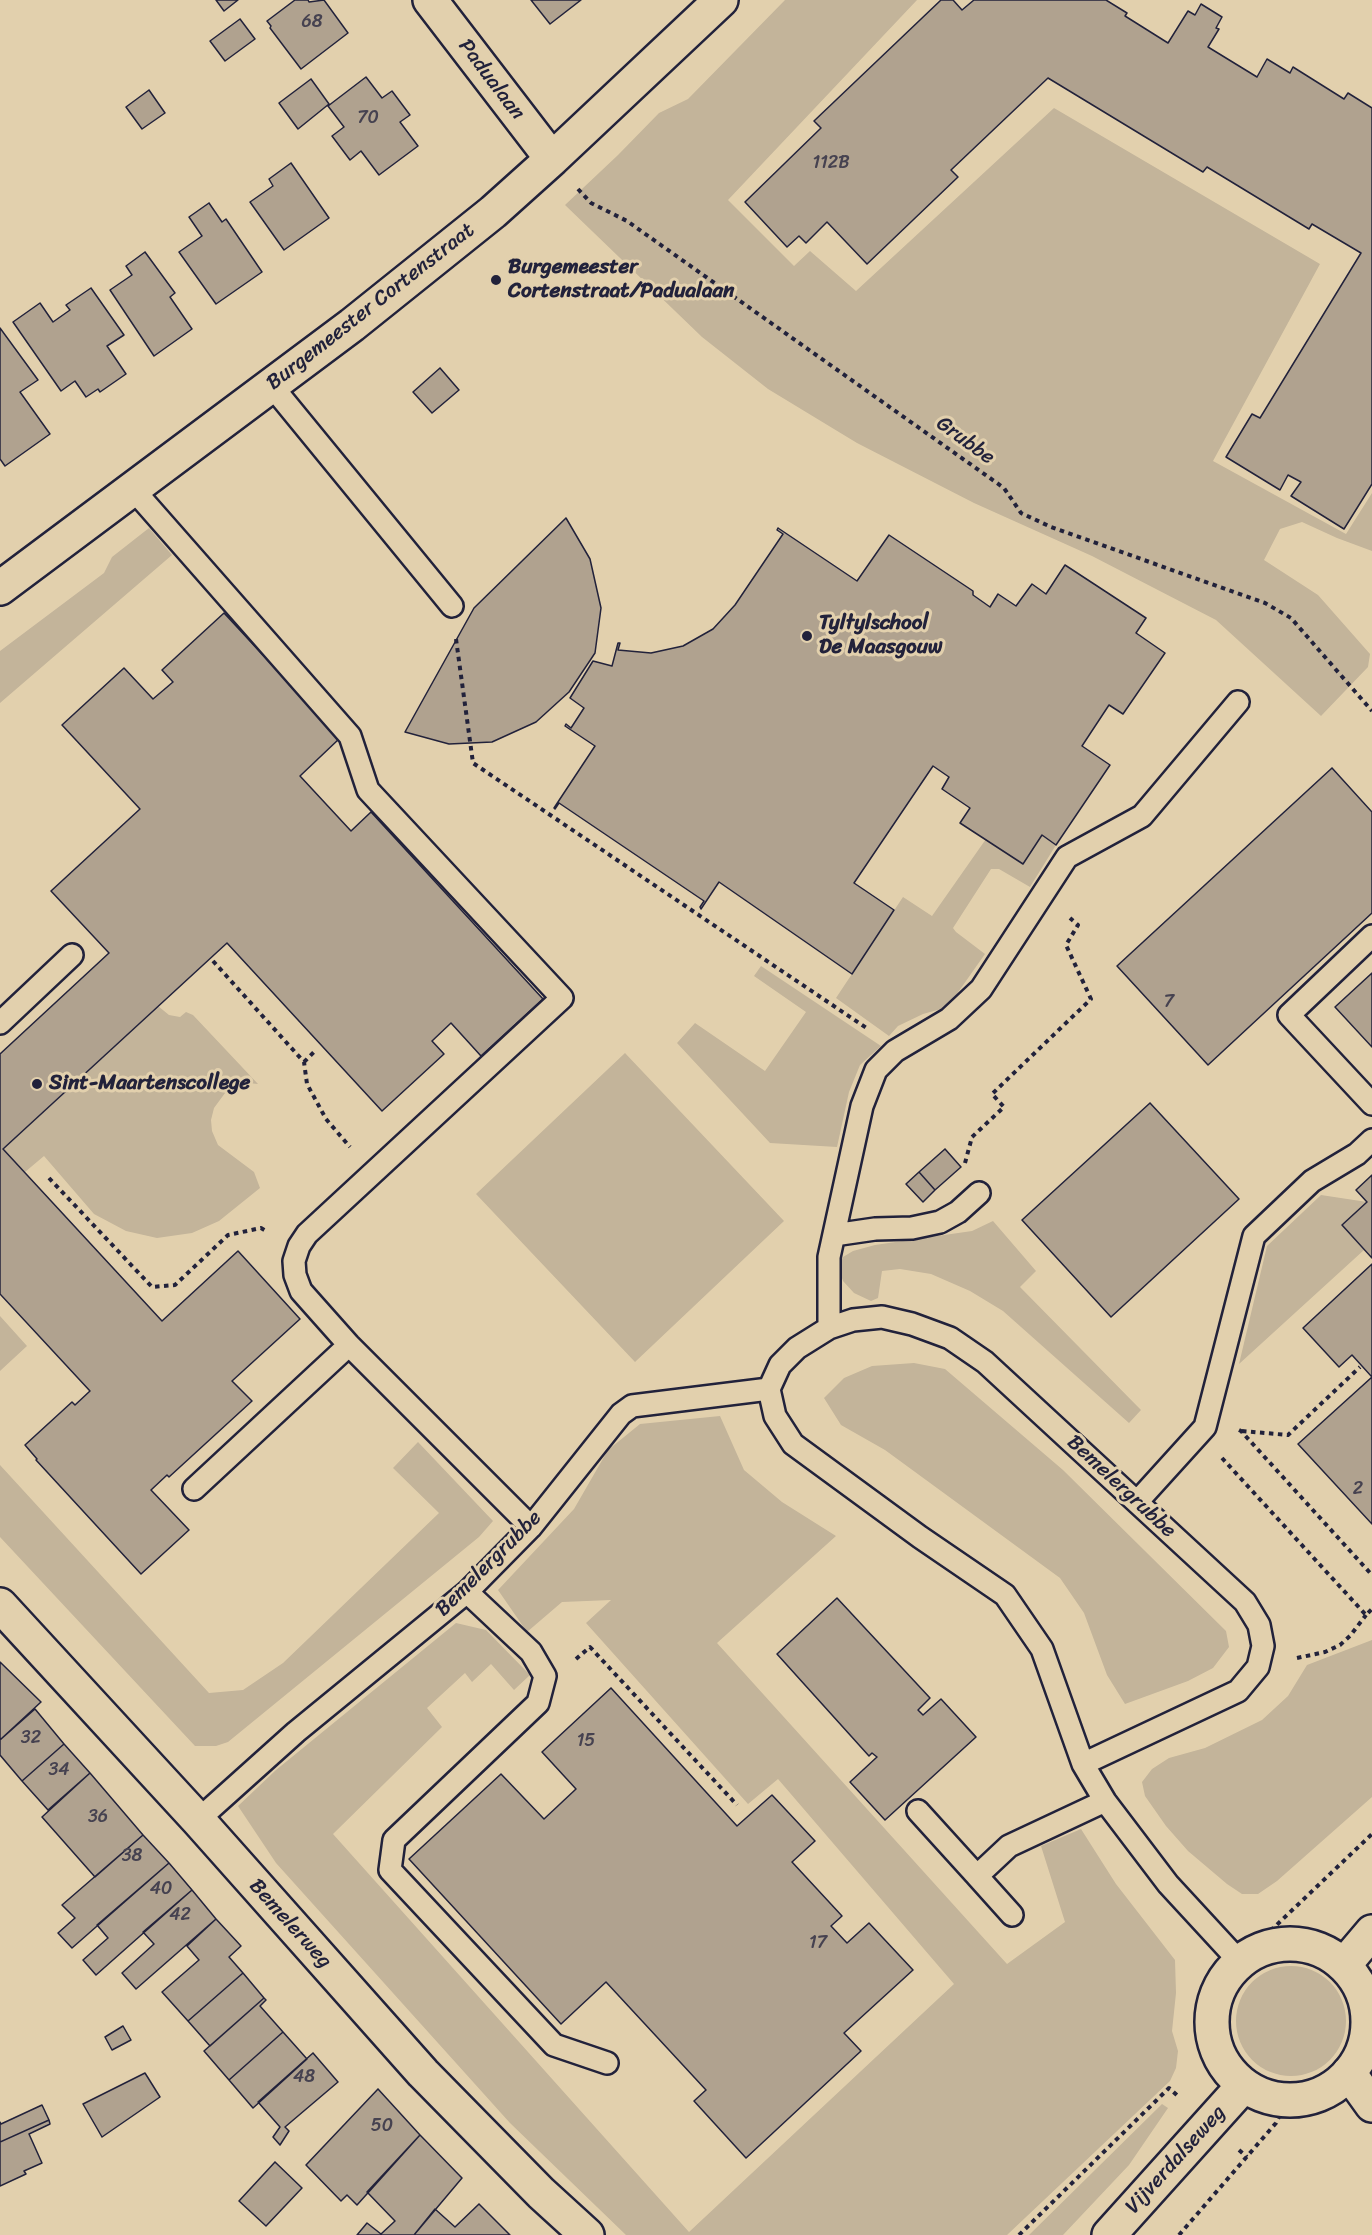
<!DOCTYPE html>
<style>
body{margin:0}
canvas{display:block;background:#e2d0ad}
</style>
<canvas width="1372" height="2235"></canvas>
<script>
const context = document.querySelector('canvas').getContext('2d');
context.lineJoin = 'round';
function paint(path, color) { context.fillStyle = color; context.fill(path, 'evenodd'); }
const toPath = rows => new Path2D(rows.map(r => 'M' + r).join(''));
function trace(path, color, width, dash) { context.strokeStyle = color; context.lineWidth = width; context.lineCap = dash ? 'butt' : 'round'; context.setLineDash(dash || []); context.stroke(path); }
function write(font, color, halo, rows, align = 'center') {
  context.font = font + ' Sriracha,sans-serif'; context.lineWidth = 6; context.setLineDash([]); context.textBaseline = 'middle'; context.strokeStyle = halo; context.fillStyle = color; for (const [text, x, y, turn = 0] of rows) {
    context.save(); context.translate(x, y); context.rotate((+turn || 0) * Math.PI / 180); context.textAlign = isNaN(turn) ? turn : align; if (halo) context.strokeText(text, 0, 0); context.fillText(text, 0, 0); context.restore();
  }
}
paint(toPath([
 [785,0,917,0,728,200,794,266,810,251,856,291,1054,108,1320,264,1213,461,1346,534,1372,493,1372,551,1337,538,1302,522,1280,529,1264,560,1318,595,1370,654,1368,667,1321,716,1216,620,1092,556,974,503,857,443,768,389,702,337,565,205,618,155,659,113,688,99],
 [149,528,172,555,0,703,0,651,104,573,112,557],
 [1042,835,1056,845,1030,887,999,869,991,869,953,928,956,932,985,954,954,998,941,1009,923,1014,898,1026,889,1036,836,998,903,897,932,916,986,839,1022,864],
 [761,966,881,1046,860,1065,849,1092,837,1147,770,1143,677,1043,695,1023,765,1071,806,1012,754,976],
 [158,1006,169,1015,180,1017,186,1012,193,1015,258,1084,248,1083,228,1089,214,1108,211,1120,212,1131,218,1145,254,1172,260,1188,219,1221,192,1233,157,1238,126,1231,94,1214,44,1156,25,1172,3,1149],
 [625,1053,784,1221,635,1362,476,1194],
 [1321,1195,1367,1202,1342,1225,1364,1250,1239,1364,1267,1246],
 [993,1221,1036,1271,1020,1287,1141,1410,1129,1423,1003,1311,970,1291,931,1274,900,1269,882,1271,878,1298,871,1301,854,1293,843,1281,838,1266,843,1257,853,1251,875,1245,972,1231],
 [0,1316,27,1346,0,1371],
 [914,1363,945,1369,1063,1470,1226,1631,1229,1647,1213,1668,1188,1681,1125,1704,1107,1675,1084,1613,1060,1578,885,1450,841,1425,824,1398,844,1378,872,1366],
 [720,1416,744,1470,782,1502,836,1536,717,1643,1007,1964,1065,1922,1041,1846,1081,1829,1116,1884,1175,1960,1176,1993,1172,2031,1178,2051,1176,2068,1170,2081,1007,2235,626,2235,510,2123,276,1863,238,1806,276,1770,456,1623,486,1630,530,1675,514,1690,491,1664,472,1682,465,1673,427,1708,442,1727,333,1834,689,2232,954,1984,778,1779,748,1804,586,1623,611,1600,562,1602,527,1632,498,1590,574,1509,608,1450,640,1424],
 [418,1442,493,1521,479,1537,228,1742,216,1746,195,1746,0,1537,0,1465,209,1693,243,1690,283,1663,439,1513,393,1468],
 [1372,1640,1372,1797,1277,1881,1258,1894,1242,1894,1227,1884,1188,1851,1166,1826,1145,1796,1142,1782,1152,1769,1169,1758,1205,1748,1262,1720,1288,1696,1307,1665],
 '1236 2021a55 55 0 1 1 110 0a55 55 0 1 1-110 0Z',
 [1162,2104,1168,2108,1129,2165,1063,2235,1029,2235]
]), '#c3b49a');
const building = toPath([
 [216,0,238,0,224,11,216,0],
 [295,0,308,0,309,2,324,0,348,33,301,69,270,28,271,26,267,21,295,0],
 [531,0,581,0,550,24,531,0],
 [941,0,953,0,962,10,974,0,1106,0,1127,13,1125,16,1168,43,1188,11,1195,15,1201,4,1222,17,1216,28,1219,29,1208,47,1257,77,1267,59,1290,73,1293,67,1344,99,1348,93,1372,108,1372,484,1344,529,1291,496,1301,482,1288,475,1280,490,1226,457,1252,414,1260,418,1361,253,1312,224,1309,229,1207,167,1203,172,1048,78,951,170,958,177,867,264,827,222,806,243,799,236,787,247,745,202,821,128,814,121,941,0],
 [240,19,255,39,225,61,210,41,240,19],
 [366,77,382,98,392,91,410,115,400,122,418,146,379,175,361,151,350,160,332,136,344,127,328,106,366,77],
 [311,79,329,104,298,129,279,103,311,79],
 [149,90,165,113,142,129,126,107,149,90],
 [291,163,329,218,284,250,250,202,273,186,269,179,291,163],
 [209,203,222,222,226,219,262,272,216,304,179,252,202,236,189,217,209,203],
 [145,252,175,293,170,297,192,329,154,356,110,290,132,275,126,266,145,252],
 [91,288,124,335,107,346,126,374,100,392,98,389,86,397,75,381,61,391,13,322,40,303,53,322,70,310,66,305,91,288],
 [0,328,38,380,20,392,50,434,5,466,0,459,0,328],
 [440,368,459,390,432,413,413,392,440,368],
 [566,518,590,559,601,608,595,653,569,692,536,722,492,742,449,744,405,732,474,608,566,518],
 [778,528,857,581,889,535,973,591,973,595,990,607,998,594,1016,606,1032,584,1046,594,1065,565,1146,618,1136,633,1165,653,1123,714,1109,705,1082,746,1110,765,1056,845,1042,835,1023,864,960,823,970,808,942,789,949,777,933,766,854,883,894,910,852,974,719,882,701,909,700,907,704,901,559,803,555,809,554,808,595,746,565,726,566,724,571,728,584,708,570,698,593,661,612,666,618,643,620,643,618,650,651,653,683,646,713,629,735,605,783,534,777,530,778,528],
 [224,613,340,738,300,776,351,831,371,812,543,999,481,1056,451,1023,432,1041,444,1054,382,1111,227,943,3,1149,162,1321,238,1251,300,1319,232,1381,252,1401,169,1477,167,1475,151,1490,189,1530,141,1574,36,1460,37,1459,25,1445,72,1402,75,1405,90,1391,0,1294,0,1054,109,953,51,891,140,809,62,725,124,668,153,699,173,682,162,670,224,613],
 [1332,768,1372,812,1372,913,1208,1065,1117,966,1332,768],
 [1372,973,1372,1047,1335,1007,1372,973],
 [1150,1103,1239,1199,1111,1317,1022,1220,1150,1103],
 [945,1149,961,1167,935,1190,919,1172,945,1149],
 [919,1172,935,1190,923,1202,906,1184,919,1172],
 [1372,1175,1372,1258,1342,1225,1367,1202,1356,1190,1372,1175],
 [1372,1264,1372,1377,1352,1355,1339,1367,1303,1328,1372,1264],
 [1372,1377,1372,1524,1298,1444,1372,1377],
 [837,1598,930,1698,918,1710,923,1715,941,1699,976,1737,885,1820,850,1782,877,1757,872,1753,869,1756,777,1654,837,1598],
 [0,1662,41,1702,1,1739,0,1738,0,1662],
 [611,1688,737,1826,772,1795,815,1841,792,1862,842,1916,831,1926,847,1943,869,1923,913,1970,844,2033,861,2051,746,2158,694,2101,706,2090,606,1982,561,2024,409,1859,501,1774,544,1819,576,1789,542,1752,611,1688],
 [35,1709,64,1744,22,1781,0,1755,0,1740,35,1709],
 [64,1744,90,1773,48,1810,22,1781,64,1744],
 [90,1773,143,1835,95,1877,42,1817,90,1773],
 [143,1835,169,1863,72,1948,58,1933,75,1918,62,1905,143,1835],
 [169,1863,192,1890,96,1975,83,1960,108,1938,97,1925,169,1863],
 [192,1890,216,1919,136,1989,122,1973,154,1944,143,1932,192,1890],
 [216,1919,241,1946,229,1957,243,1973,188,2021,162,1992,199,1960,187,1946,216,1919],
 [243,1973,264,1998,210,2046,188,2021,243,1973],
 [264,1998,266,2000,260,2006,283,2032,229,2080,204,2051,264,1998],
 [123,2026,131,2040,112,2050,105,2037,123,2026],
 [283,2032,307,2059,253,2108,229,2080,283,2032],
 [313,2053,338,2082,285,2127,289,2131,280,2145,273,2137,280,2127,258,2102,313,2053],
 [145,2073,160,2097,102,2137,83,2104,145,2073],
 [378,2089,420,2135,357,2205,347,2195,341,2201,306,2165,378,2089],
 [42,2105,49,2120,0,2142,0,2122,1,2124,42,2105],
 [49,2120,50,2124,29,2134,42,2163,24,2171,26,2174,0,2186,0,2142,49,2120],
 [420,2135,462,2178,414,2235,357,2235,367,2223,381,2234,395,2221,367,2192,420,2135],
 [275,2162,302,2188,266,2226,239,2201,275,2162],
 [479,2204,510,2235,414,2235,435,2209,455,2227,479,2204]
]);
paint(building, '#b0a28f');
trace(building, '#22223b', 1.5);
const service = toPath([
 [271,385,452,606],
 [132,488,350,736,368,790,562,998,307,1234,299,1246,294,1261,295,1275,301,1291,349,1345,531,1527],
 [1372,936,1289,1015,1372,1104],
 [0,1023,72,955],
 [834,1235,875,1229,912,1228,940,1222,958,1212,979,1193],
 [829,1328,829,1257,862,1106,876,1070,895,1051,949,1019,981,989,1067,857,1142,816,1238,702],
 [194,1489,349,1345],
 [1137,1502,1205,1427,1254,1236,1312,1181,1357,1154,1372,1140],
 [467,1592,531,1652,545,1676,538,1703,394,1840,390,1870,554,2045,607,2063],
 [1083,1764,1238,1691,1258,1667,1263,1646,1259,1625,1245,1602,985,1362,950,1338,912,1324,882,1317,853,1320,829,1328,797,1348,780,1365,769,1389,775,1416,793,1444,920,1537,1005,1595,1042,1649,1083,1764,1105,1801,1168,1884,1239,1961],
 [918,1811,977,1876],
 [198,1820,296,1732,467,1592,531,1527,621,1414,632,1406,769,1389],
 [1012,1915,977,1876,1009,1846,1105,1801]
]);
const minor = toPath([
 [430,0,552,159],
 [0,588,352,325,493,212,552,159,721,0],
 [0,1605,198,1820,423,2073,541,2193,587,2235]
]);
const tertiary = toPath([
 [1349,2073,1372,2105]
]);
const secondary = toPath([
 '1212 2022a78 78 0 1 1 156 0a78 78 0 1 1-156 0Z',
 [1344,1965,1372,1932],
 [1109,2235,1244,2085]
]);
trace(service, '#22223b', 26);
trace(minor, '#22223b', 38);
trace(tertiary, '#22223b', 38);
trace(secondary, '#22223b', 38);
trace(toPath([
 [578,189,591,203,627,221,1004,488,1021,513,1051,527,1265,603,1291,618,1372,711],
 [456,639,473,763,868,1029],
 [213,961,304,1062,307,1084,326,1119,350,1147],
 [304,1062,315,1051],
 [965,1163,972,1137,1004,1107,992,1094,1091,999,1066,945,1078,925,1070,918],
 [49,1178,152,1287,175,1285,228,1235,261,1228,268,1232],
 [1239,1430,1241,1431,1372,1575],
 [1242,1431,1288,1435,1360,1367],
 [1222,1458,1366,1615,1372,1609],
 [1297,1658,1325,1652,1340,1645,1350,1636,1366,1615],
 [576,1659,590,1647,737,1805],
 [1264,1937,1372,1834],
 [1239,2150,1247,2157],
 [1019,2235,1169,2088,1179,2097],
 [1179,2235,1276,2123,1287,2101]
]), '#22223b', 4, [4.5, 4.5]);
trace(service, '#e2d0ad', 21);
trace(minor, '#e2d0ad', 33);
trace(tertiary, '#e2d0ad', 33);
trace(secondary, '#e2d0ad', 33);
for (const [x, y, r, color] of [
 [496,280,6,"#22223b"],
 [807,636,6,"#22223b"],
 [37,1084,6,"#22223b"]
]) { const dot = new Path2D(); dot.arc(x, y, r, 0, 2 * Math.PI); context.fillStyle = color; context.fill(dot); trace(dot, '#e2d0ad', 2); }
write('18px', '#464250', null, [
 ["68",312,22],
 ["70",368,118],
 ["112B",831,163],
 ["7",1169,1002],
 ["2",1358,1489],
 ["32",31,1738],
 ["15",586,1741],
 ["34",59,1770],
 ["36",98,1817],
 ["38",132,1856],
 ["40",161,1889],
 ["42",180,1915],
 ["17",818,1943],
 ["48",304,2077],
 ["50",382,2126]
]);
write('21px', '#22223b', '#e2d0ad', [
 ["Padualaan",491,80,53],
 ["Burgemeester Cortenstraat",371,307,-38],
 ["Grubbe",965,441,36],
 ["Bemelergrubbe",1121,1487,43],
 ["Bemelergrubbe",489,1564,-45],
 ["Bemelerweg",290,1924,48],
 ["Vijverdalseweg",1176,2160,-48]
]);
write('bold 21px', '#22223b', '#e2d0ad', [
 ["Burgemeester",508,268],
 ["Cortenstraat/Padualaan",508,292],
 ["Tyltylschool",819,624],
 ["De Maasgouw",819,648],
 ["Sint-Maartenscollege",49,1084]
], 'left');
</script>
